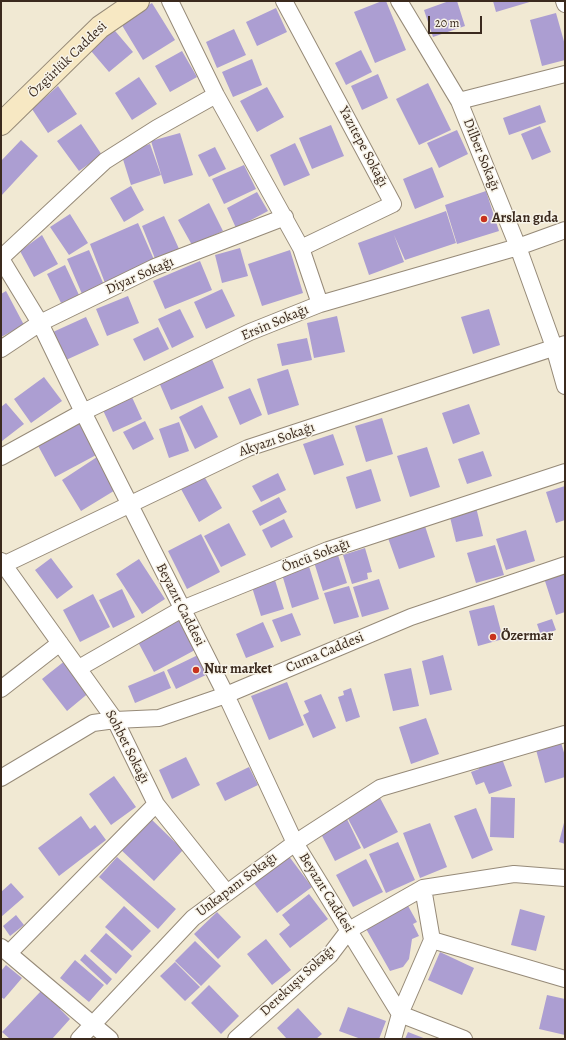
<!DOCTYPE html>
<meta charset="utf-8">
<style>
body{margin:0}
#map{position:relative;width:566px;height:1040px;overflow:hidden;background:#f1e9d3;font-family:Alegreya,serif}
canvas{display:block}
.frame{position:absolute;inset:0;border:2px solid #3b2a1e;pointer-events:none}
.scale{position:absolute;left:428px;top:16px;width:54px;height:18px;box-sizing:border-box;border:2px solid #3b2a1e;border-top:0;padding-left:5px;font-size:12px;line-height:14px;white-space:nowrap;color:#3b2a1e;-webkit-text-stroke:3px #f7f3e8;paint-order:stroke}
</style>
<div id="map">
<canvas width="566" height="1040"></canvas>
<div class="frame"></div>
<div class="scale">20 m</div>
</div>
<script>
const context = document.querySelector('canvas').getContext('2d');
context.lineJoin = 'round';
function paint(path, color) { context.fillStyle = color; context.fill(path, 'evenodd'); }
const toPath = rows => new Path2D(rows.map(r => 'M' + r).join(''));
function trace(path, color, width, dash) { context.strokeStyle = color; context.lineWidth = width; context.lineCap = dash ? 'butt' : 'round'; context.setLineDash(dash || []); context.stroke(path); }
function write(font, color, halo, rows, align = 'center') {
  context.font = font + ' Alegreya,serif'; context.lineWidth = 3; context.setLineDash([]); context.textBaseline = 'middle'; context.strokeStyle = halo; context.fillStyle = color; for (const [text, x, y, turn = 0] of rows) {
    context.save(); context.translate(x, y); context.rotate((+turn || 0) * Math.PI / 180); context.textAlign = isNaN(turn) ? turn : align; if (halo) context.strokeText(text, 0, 0); context.fillText(text, 0, 0); context.restore();
  }
}
paint(toPath([
 [382,1,386,1,406,50,375,63,354,12],
 [449,1,457,1,465,26,433,37,424,10],
 [493,1,533,1,496,12],
 [152,3,175,40,143,60,120,22],
 [276,8,287,32,257,46,246,22],
 [556,13,565,45,565,60,542,66,530,20],
 [110,25,133,52,109,72,86,45],
 [234,29,246,55,217,68,206,42],
 [361,50,372,72,346,85,335,63],
 [182,51,197,77,170,92,155,66],
 [252,59,262,85,233,97,222,72],
 [378,74,388,98,362,110,351,86],
 [139,77,157,104,132,120,115,93],
 [428,83,451,130,419,145,396,99],
 [58,86,77,114,48,133,32,109],
 [267,87,284,117,257,132,240,101],
 [540,105,546,122,509,135,503,118],
 [81,124,102,155,79,171,57,141],
 [331,125,344,156,312,169,299,138],
 [540,126,551,152,532,160,521,134],
 [457,130,468,154,439,168,427,143],
 [180,133,193,175,164,184,151,141],
 [21,140,38,156,1,196,1,161],
 [295,143,310,175,284,186,270,155],
 [150,144,161,175,131,185,121,153],
 [215,147,226,169,209,177,198,155],
 [244,165,256,189,224,204,212,179],
 [432,167,444,197,415,209,403,179],
 [131,186,144,210,124,222,110,198],
 [486,191,499,231,457,244,445,205],
 [257,192,268,211,236,228,227,208],
 [209,203,223,231,192,245,178,220],
 [446,211,456,243,405,260,394,235,404,262,369,275,358,243],
 [70,214,88,243,69,255,50,227],
 [164,216,180,251,156,261,142,226],
 [138,223,155,262,105,283,90,244],
 [42,235,58,264,34,277,20,251],
 [240,248,248,276,222,283,215,255],
 [89,250,104,285,82,294,67,259],
 [290,250,303,293,262,306,248,264],
 [200,261,212,290,165,309,153,281],
 [65,265,79,295,61,303,47,274],
 [222,289,235,316,206,329,194,302],
 [6,291,24,325,1,337,1,294],
 [128,296,139,323,107,336,96,309],
 [180,309,194,337,172,348,158,319],
 [489,309,500,345,473,354,461,317],
 [337,316,345,352,314,358,307,323],
 [86,317,99,345,66,360,53,332],
 [158,327,169,349,144,361,133,339],
 [307,338,312,360,282,366,277,344],
 [211,357,224,388,171,410,158,380],
 [288,369,299,405,268,415,257,379],
 [44,377,62,401,31,423,14,399],
 [250,388,262,415,240,425,228,397],
 [131,395,142,419,113,432,102,408],
 [6,403,24,424,2,441,1,407],
 [469,404,480,434,453,444,442,413],
 [202,405,218,437,195,449,179,417],
 [382,418,393,454,366,462,355,426],
 [79,419,98,454,55,477,36,442],
 [145,421,154,439,133,450,123,432],
 [179,422,189,451,169,458,159,429],
 [333,434,344,465,314,475,303,444],
 [427,447,440,487,410,497,397,456],
 [483,451,492,476,467,484,458,459],
 [97,457,117,489,81,511,62,480],
 [371,469,381,501,356,509,346,477],
 [278,473,286,490,261,502,252,486],
 [204,476,222,508,199,522,181,489],
 [565,486,565,520,556,523,546,492],
 [279,497,287,512,260,526,252,511],
 [476,507,483,536,456,542,449,513],
 [284,519,293,537,271,548,262,530],
 [229,523,246,555,221,567,204,536],
 [425,526,435,557,399,569,388,538],
 [526,530,535,561,506,570,496,539],
 [201,534,220,572,187,589,168,551],
 [495,545,504,575,476,583,467,553],
 [365,548,372,572,367,573,368,579,352,584,343,555],
 [338,555,347,583,323,591,314,562],
 [51,558,73,587,57,599,35,570],
 [139,559,165,599,142,614,116,574],
 [308,563,319,599,292,608,281,571],
 [565,571,565,612,556,615,544,578],
 [274,577,284,609,261,616,251,584],
 [379,579,389,609,362,617,353,587],
 [349,586,359,617,334,624,324,593],
 [122,589,135,617,113,628,99,600],
 [93,594,110,627,80,642,63,610],
 [494,605,503,639,478,646,469,611],
 [292,613,301,635,281,642,272,620],
 [552,619,556,630,541,636,537,624],
 [179,620,195,650,154,672,138,642],
 [263,622,274,647,246,658,236,634],
 [198,655,208,674,176,689,167,670],
 [443,655,452,690,430,695,422,661],
 [66,660,91,691,67,711,42,679],
 [411,668,419,706,393,711,384,674],
 [164,671,171,688,135,703,128,686],
 [287,682,304,725,269,740,251,696],
 [351,688,360,717,346,722,338,697,344,695,343,691],
 [321,694,336,728,313,738,303,715,309,712,304,701],
 [426,718,439,754,411,764,399,727],
 [560,739,565,756,565,777,545,783,535,746],
 [501,756,512,786,489,794,484,782,476,785,471,772,479,769,478,764],
 [186,757,200,785,172,799,159,770],
 [249,767,258,785,225,801,216,783],
 [114,776,136,807,111,825,89,794],
 [379,796,398,832,364,849,345,813],
 [491,797,515,798,514,838,490,837],
 [476,808,493,850,472,859,454,816],
 [81,816,90,829,95,825,106,840,59,876,38,848],
 [148,816,183,850,154,881,118,847],
 [346,817,361,848,335,861,319,830],
 [565,819,565,844,559,842],
 [430,823,447,867,420,878,403,833],
 [398,842,415,880,386,893,369,854],
 [288,855,312,887,277,913,253,882],
 [117,857,176,909,158,929,99,877],
 [366,859,383,892,353,907,336,875],
 [11,883,24,897,1,917,1,892],
 [309,894,328,919,290,948,279,934,290,925,282,915],
 [407,904,417,922,413,924,419,936,412,939,409,959,403,967,390,971,365,927],
 [124,906,151,931,132,951,105,927],
 [520,909,545,916,536,951,511,945],
 [217,912,241,937,218,959,194,934],
 [16,915,24,925,10,936,3,926],
 [106,933,132,956,116,974,90,951],
 [266,939,291,970,272,985,247,954],
 [195,941,221,966,201,986,175,961],
 [440,952,474,968,462,995,428,980],
 [85,954,112,979,107,985,80,960],
 [75,960,104,985,89,1002,60,978],
 [175,962,200,987,185,1001,160,976],
 [6,965,22,978,4,999,1,997,1,971],
 [209,985,239,1016,221,1034,191,1003],
 [41,991,51,1001,54,998,63,1006,60,1009,70,1019,52,1039,10,1039,2,1032],
 [547,995,565,999,565,1035,539,1029],
 [348,1007,386,1021,379,1039,361,1039,339,1031],
 [298,1008,322,1034,316,1039,287,1039,277,1028],
 [408,1032,426,1039,405,1039]
]), '#ac9ed2');
const street = toPath([
 [170,1,216,95,301,248,320,304],
 [284,1,393,204,301,248],
 [399,1,459,101,518,247,554,347,565,386],
 [564,1,565,4],
 [459,101,565,74],
 [1,258,105,161,157,128,216,95],
 [1,259,40,323,83,412,226,695,295,843,400,1014,464,1039],
 [1,349,40,323,155,267,285,217],
 [1,457,83,412,250,332,320,304,518,247,565,230],
 [1,561,115,720,156,804,227,893],
 [1,566,248,448,565,344],
 [79,668,182,609,328,550,565,472],
 [1,689,60,643],
 [1,778,93,723,115,720,159,718,226,695,411,617,565,565],
 [432,940,565,979],
 [1,947,110,1039],
 [9,953,156,804],
 [79,1039,193,918,295,843,380,788,565,734],
 [236,1039,330,955,349,930,423,888,514,874,565,878],
 [393,1039,400,1014,432,940,423,888]
]);
const secondary = toPath([
 [1,124,100,27,138,1]
]);
trace(street, '#968a78', 18);
trace(secondary, '#968a78', 24);
trace(street, '#fff', 16);
trace(secondary, '#f7e8c3', 22);
for (const [x, y, r, color] of [
 [484,219,4,"#c8321e"],
 [493,637,4,"#c8321e"],
 [196,670,4,"#c8321e"]
]) { const dot = new Path2D(); dot.arc(x, y, r, 0, 2 * Math.PI); context.fillStyle = color; context.fill(dot); trace(dot, '#f7f3e8', 1.5); }
write('14px', '#3b2a1e', '#f7f3e8', [
 ["Özgürlük Caddesi",68,60,-44],
 ["Yazıtepe Sokağı",363,147,62],
 ["Dilber Sokağı",481,155,68],
 ["Diyar Sokağı",140,276,-24],
 ["Ersin Sokağı",275,323,-23],
 ["Akyazı Sokağı",277,440,-19],
 ["Öncü Sokağı",316,556,-21],
 ["Beyazıt Caddesi",180,605,63],
 ["Cuma Caddesi",325,653,-23],
 ["Sohbet Sokağı",127,747,63],
 ["Unkapanı Sokağı",237,885,-37],
 ["Beyazıt Caddesi",326,893,58],
 ["Derekuşu Sokağı",298,981,-43]
]);
write('bold 14px', '#3b2a1e', '#f7f3e8', [
 ["Arslan gıda",492,219],
 ["Özermar",501,637],
 ["Nur market",204,670]
], 'left');
</script>
